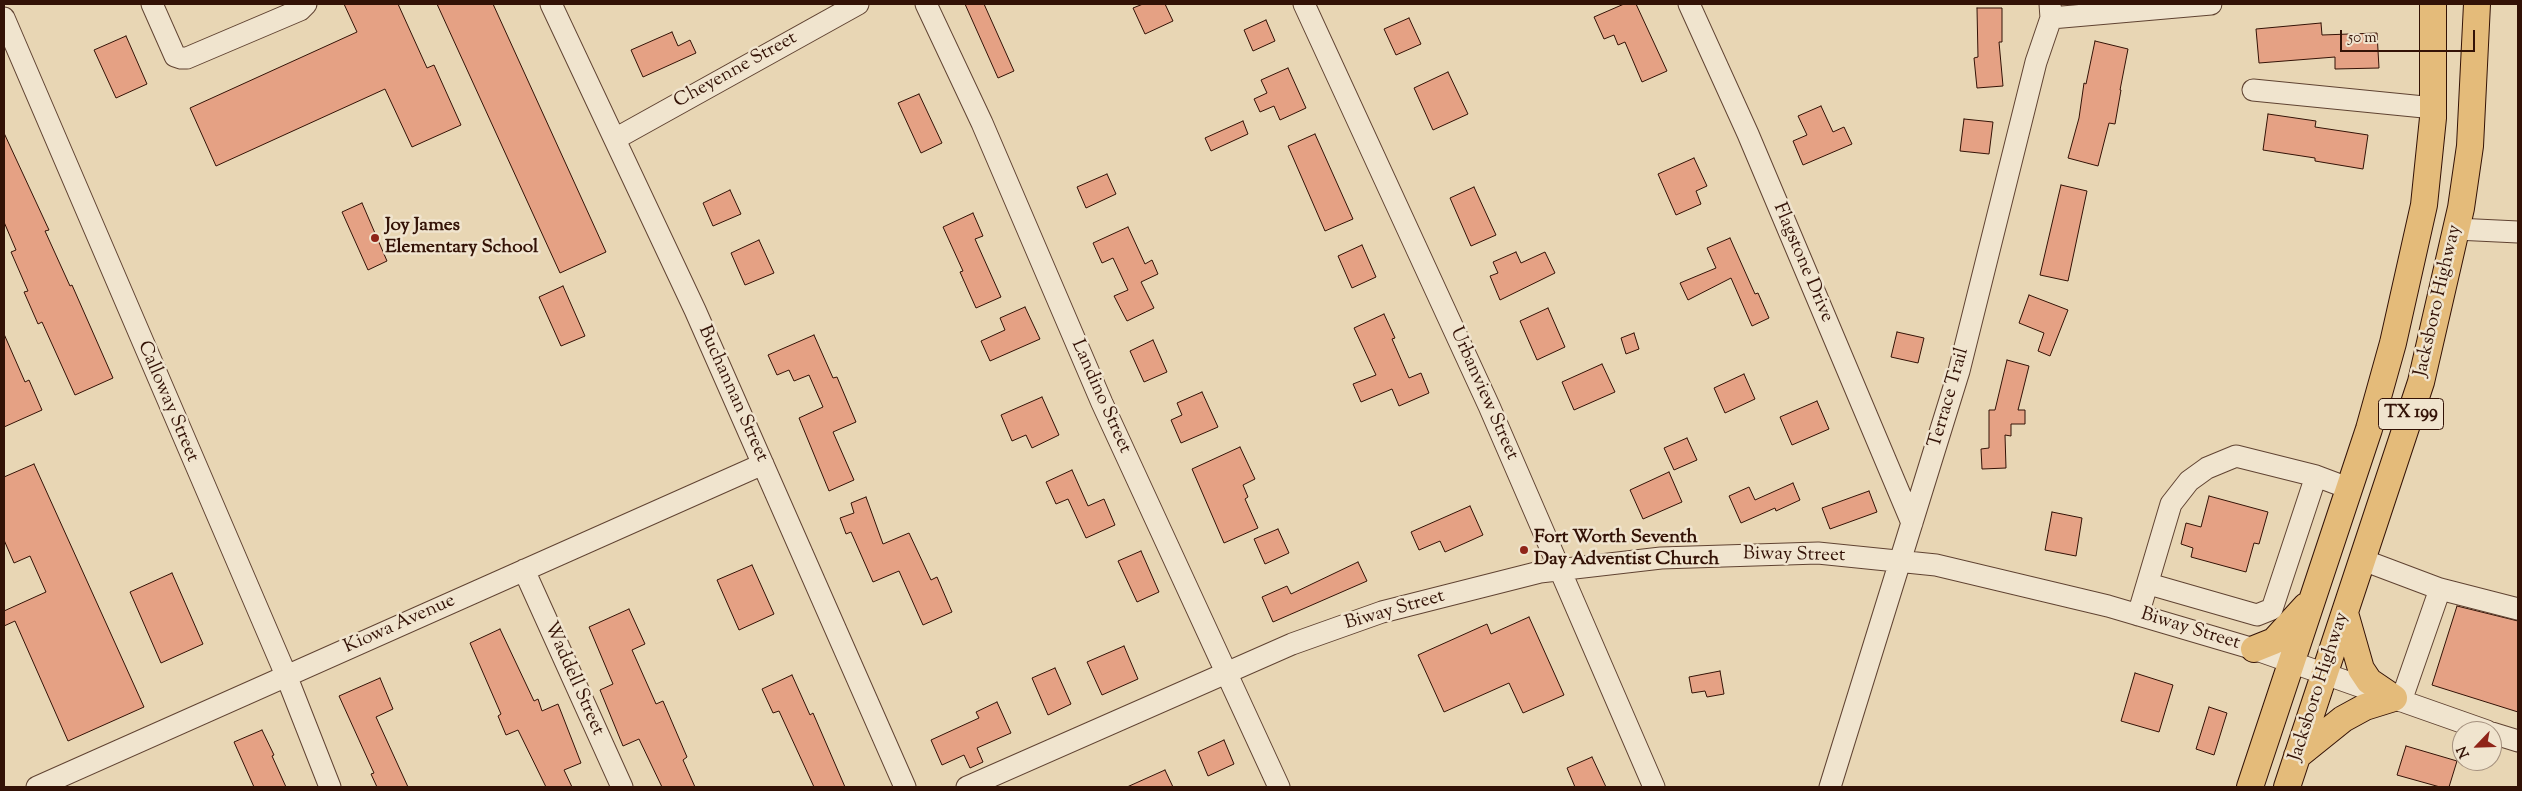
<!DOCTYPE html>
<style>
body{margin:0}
#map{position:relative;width:2522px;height:791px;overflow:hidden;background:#e8d6b4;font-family:"Sorts Mill Goudy",serif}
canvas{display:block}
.frame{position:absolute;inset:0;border:5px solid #331206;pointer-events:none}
.north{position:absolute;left:2452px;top:721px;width:50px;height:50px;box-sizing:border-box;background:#f0e4ce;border:1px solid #a4907e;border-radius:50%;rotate:246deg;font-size:14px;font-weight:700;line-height:20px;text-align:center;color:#331206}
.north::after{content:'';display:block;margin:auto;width:18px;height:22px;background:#8f2418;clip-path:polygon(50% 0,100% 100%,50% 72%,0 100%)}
.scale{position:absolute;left:2340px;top:30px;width:135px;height:22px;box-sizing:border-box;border:2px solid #331206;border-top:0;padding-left:6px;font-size:15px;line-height:18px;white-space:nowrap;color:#331206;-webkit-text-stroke:4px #f0e4ce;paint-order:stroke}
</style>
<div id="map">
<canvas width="2522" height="791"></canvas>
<div class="frame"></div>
<div class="north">N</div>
<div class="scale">50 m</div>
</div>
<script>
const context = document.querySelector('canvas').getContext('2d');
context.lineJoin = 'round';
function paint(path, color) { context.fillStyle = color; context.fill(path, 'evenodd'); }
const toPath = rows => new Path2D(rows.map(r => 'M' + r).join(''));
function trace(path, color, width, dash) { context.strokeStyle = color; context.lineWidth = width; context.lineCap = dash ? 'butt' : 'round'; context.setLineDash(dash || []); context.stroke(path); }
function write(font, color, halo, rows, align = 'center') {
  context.font = font + ' "Sorts Mill Goudy",serif'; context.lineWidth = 5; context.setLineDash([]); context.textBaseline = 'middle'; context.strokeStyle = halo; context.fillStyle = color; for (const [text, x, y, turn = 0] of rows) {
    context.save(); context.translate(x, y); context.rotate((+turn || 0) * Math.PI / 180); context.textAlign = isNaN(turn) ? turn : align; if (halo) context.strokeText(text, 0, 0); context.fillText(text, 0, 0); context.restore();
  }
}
const building = toPath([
 [344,4,398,4,427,68,434,65,461,125,412,147,385,89,216,166,190,108,357,32,344,4],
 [437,4,493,4,606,252,560,273,437,4],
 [965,4,984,4,1014,71,998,78,965,4],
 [1143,4,1165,4,1173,21,1145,34,1133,8,1143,4],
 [1624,4,1636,4,1667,71,1642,82,1625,42,1618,45,1614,35,1604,39,1594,17,1624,4],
 [1977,8,2002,8,2002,42,1999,42,2003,86,1977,88,1974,58,1978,57,1977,8],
 [1409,18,1421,44,1396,55,1384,29,1409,18],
 [1266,20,1275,41,1253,51,1244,30,1266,20],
 [2321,23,2322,35,2377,33,2379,68,2335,69,2335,57,2259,63,2256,29,2321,23],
 [672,32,678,46,690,40,696,53,643,77,631,50,672,32],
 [126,36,147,84,116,98,94,50,126,36],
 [2095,41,2128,49,2120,90,2121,90,2115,124,2109,123,2098,166,2068,158,2079,118,2084,83,2086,84,2095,41],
 [1288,68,1306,108,1280,120,1274,106,1260,112,1254,99,1267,93,1261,80,1288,68],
 [1448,72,1468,114,1433,130,1414,88,1448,72],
 [919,94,942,143,921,153,898,103,919,94],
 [1821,106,1833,132,1844,127,1852,144,1803,165,1793,141,1807,135,1798,116,1821,106],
 [2268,114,2316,121,2315,127,2368,135,2363,169,2315,161,2315,158,2263,150,2268,114],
 [1964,119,1993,122,1989,154,1960,151,1964,119],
 [1243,121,1248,134,1211,151,1205,138,1243,121],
 [4,133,49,230,45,231,70,286,72,285,113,378,75,395,42,322,38,324,24,292,28,291,11,252,16,250,4,222,4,133],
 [1315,134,1353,219,1325,231,1288,146,1315,134],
 [1694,158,1707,186,1696,191,1701,204,1676,215,1658,174,1694,158],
 [1107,174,1116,194,1086,208,1077,187,1107,174],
 [2061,185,2087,191,2068,281,2040,275,2061,185],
 [1474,187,1496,235,1471,246,1450,198,1474,187],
 [730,190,741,214,713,226,703,203,730,190],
 [362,203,387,261,368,270,342,212,362,203],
 [973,213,983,236,975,239,1001,297,976,308,960,272,963,271,943,227,973,213],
 [1128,227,1145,264,1152,260,1158,274,1141,282,1154,308,1127,321,1114,296,1128,290,1113,258,1102,263,1093,243,1128,227],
 [1730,238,1755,294,1758,293,1769,318,1752,326,1731,278,1688,300,1680,283,1716,268,1707,248,1730,238],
 [759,240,774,273,745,285,731,253,759,240],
 [1362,245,1376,277,1352,288,1338,256,1362,245],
 [1516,252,1521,263,1545,252,1555,273,1500,300,1490,276,1498,273,1493,262,1516,252],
 [563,286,585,336,561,346,539,297,563,286],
 [2029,295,2068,310,2050,356,2038,351,2044,333,2019,323,2029,295],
 [1025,307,1040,339,990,361,981,341,1005,330,1000,318,1025,307],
 [1548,308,1565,347,1537,360,1520,321,1548,308],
 [1384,314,1395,338,1392,339,1409,378,1421,373,1429,393,1399,406,1392,389,1361,402,1353,384,1376,375,1354,328,1384,314],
 [1897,332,1924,338,1918,363,1891,357,1897,332],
 [1634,333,1639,349,1626,354,1621,338,1634,333],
 [4,334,25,382,29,380,42,410,4,427,4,334],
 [814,335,833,378,837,377,856,422,833,432,854,480,829,491,799,418,823,407,809,375,794,381,789,370,777,375,768,355,814,335],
 [1153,340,1167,372,1144,382,1130,351,1153,340],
 [2007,360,2029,366,2018,410,2025,410,2025,424,2011,424,2011,436,2005,435,2006,468,1982,469,1981,449,1989,448,1989,410,1995,410,2007,360],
 [1602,364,1615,392,1574,410,1562,382,1602,364],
 [1744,374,1755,399,1725,413,1714,388,1744,374],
 [1202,392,1218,427,1181,443,1171,420,1182,415,1177,403,1202,392],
 [1042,397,1059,435,1032,448,1026,435,1012,441,1001,415,1042,397],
 [1817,401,1829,429,1792,445,1780,417,1817,401],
 [1687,438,1697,460,1674,470,1664,448,1687,438],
 [1240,447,1255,479,1243,485,1248,497,1245,499,1258,528,1224,543,1192,469,1240,447],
 [34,464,144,707,68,741,15,621,4,626,4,611,46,592,30,556,14,563,4,540,4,477,34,464],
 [1072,470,1088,506,1104,499,1115,525,1086,538,1068,499,1056,504,1046,482,1072,470],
 [1669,472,1682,502,1643,519,1630,490,1669,472],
 [1793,483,1800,500,1776,511,1775,508,1741,523,1729,496,1749,487,1755,500,1793,483],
 [1869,491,1877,512,1830,529,1822,508,1869,491],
 [2209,496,2268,512,2259,544,2254,543,2246,572,2191,557,2193,548,2181,544,2186,523,2201,527,2209,496],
 [866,497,883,544,909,533,931,580,937,577,952,612,923,625,899,571,873,582,851,532,846,534,840,518,854,513,851,503,866,497],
 [1470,506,1483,535,1445,552,1440,541,1419,550,1411,532,1470,506],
 [2052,512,2082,518,2076,556,2045,550,2052,512],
 [1278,529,1289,553,1265,564,1254,539,1278,529],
 [1141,551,1159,592,1137,602,1118,561,1141,551],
 [1358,562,1367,581,1273,622,1262,597,1287,586,1291,594,1358,562],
 [752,565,774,614,739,630,717,580,752,565],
 [172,573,203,644,161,663,130,592,172,573],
 [2457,606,2518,621,2518,712,2432,685,2457,606],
 [629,609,645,644,632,650,656,704,663,701,687,757,683,760,695,787,662,787,639,739,623,746,600,690,613,684,589,627,629,609],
 [1529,617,1564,695,1523,713,1509,683,1444,712,1418,655,1487,624,1491,634,1529,617],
 [500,629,534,701,538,699,542,711,558,704,581,763,564,770,572,787,546,787,518,730,506,735,498,716,501,714,470,643,500,629],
 [1124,646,1138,679,1102,695,1087,662,1124,646],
 [1055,668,1071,704,1048,715,1032,678,1055,668],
 [1720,671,1724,694,1707,697,1705,691,1692,693,1689,677,1720,671],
 [2135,673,2173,685,2159,732,2121,721,2135,673],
 [792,675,810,715,813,713,845,787,814,787,779,711,773,713,762,689,792,675],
 [380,678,393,709,376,717,408,787,377,787,371,774,374,773,339,696,380,678],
 [997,702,1011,733,977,748,983,762,970,768,964,755,942,765,931,740,979,718,976,712,997,702],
 [2209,707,2227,713,2214,755,2196,749,2209,707],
 [262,730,274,755,272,756,286,787,254,787,234,742,262,730],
 [1224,740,1234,764,1208,776,1198,752,1224,740],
 [2406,746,2457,761,2449,787,2440,787,2397,775,2406,746],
 [1592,757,1606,787,1575,787,1567,768,1592,757],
 [1165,770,1173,787,1127,787,1165,770]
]);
paint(building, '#e5a184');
trace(building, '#331206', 1);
const minor = toPath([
 [152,4,175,56,181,58,187,58,300,10,306,4],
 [551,4,695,310,905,787],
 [926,4,982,123,1102,403,1279,787],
 [1304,4,1489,406,1654,787],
 [1689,4,1748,134,1912,523],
 [4,18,286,675,330,787],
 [2051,18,2211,4],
 [2253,90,2434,108],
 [615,139,858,4],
 [2456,229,2518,232],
 [2363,560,2440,589,2518,609],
 [524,570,622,787],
 [2149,584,2257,615,2272,609,2316,476],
 [2138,615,2171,504,2189,481,2207,468,2236,456,2316,476,2348,488],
 [2401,701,2440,589],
 [2492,733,2518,741],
 [37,787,763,464],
 [967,787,1292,644,1382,612,1540,572,1661,558,1818,553,1936,565,2108,606,2254,649,2487,731],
 [1830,787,1959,371,2036,62,2051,18,2050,4]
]);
const major = toPath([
 [2345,613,2361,669,2369,681,2394,698],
 [2254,649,2274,641,2306,606],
 [2297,756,2343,719,2365,707,2394,698],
 [2250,787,2369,429,2393,343,2424,205,2433,118,2433,4],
 [2287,787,2421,382,2461,208,2470,146,2477,4]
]);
trace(minor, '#604332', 23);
trace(major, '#331206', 28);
trace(minor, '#f0e4ce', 21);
trace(major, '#e4bb7a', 26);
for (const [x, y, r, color] of [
 [375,238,5,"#8f2418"],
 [1524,550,5,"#8f2418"]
]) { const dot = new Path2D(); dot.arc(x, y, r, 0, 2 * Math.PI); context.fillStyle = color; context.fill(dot); trace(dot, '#f0e4ce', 2); }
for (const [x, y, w] of [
 [2411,414,65]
]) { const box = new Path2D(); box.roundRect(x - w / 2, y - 15.5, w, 31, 4); context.fillStyle = '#f0e4ce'; context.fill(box); trace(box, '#331206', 1); }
write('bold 18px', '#331206', null, [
 ["TX 199",2411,414]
]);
write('19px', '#331206', '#f0e4ce', [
 ["Cheyenne Street",736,71,-29],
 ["Flagstone Drive",1802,263,67],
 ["Jacksboro Highway",2439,301,-77],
 ["Buchannan Street",732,394,66],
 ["Urbanview Street",1483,394,66],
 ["Landino Street",1100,397,66],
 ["Terrace Trail",1950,398,-74],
 ["Calloway Street",167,402,67],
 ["Biway Street",1794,556,1],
 ["Biway Street",1395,611,-16],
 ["Kiowa Avenue",400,625,-24],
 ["Biway Street",2190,630,17],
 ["Waddell Street",573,679,66],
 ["Jacksboro Highway",2320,687,-72]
]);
write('bold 19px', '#331206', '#f0e4ce', [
 ["Joy James",385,227],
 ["Elementary School",385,249],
 ["Fort Worth Seventh",1534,539],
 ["Day Adventist Church",1534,561]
], 'left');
</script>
